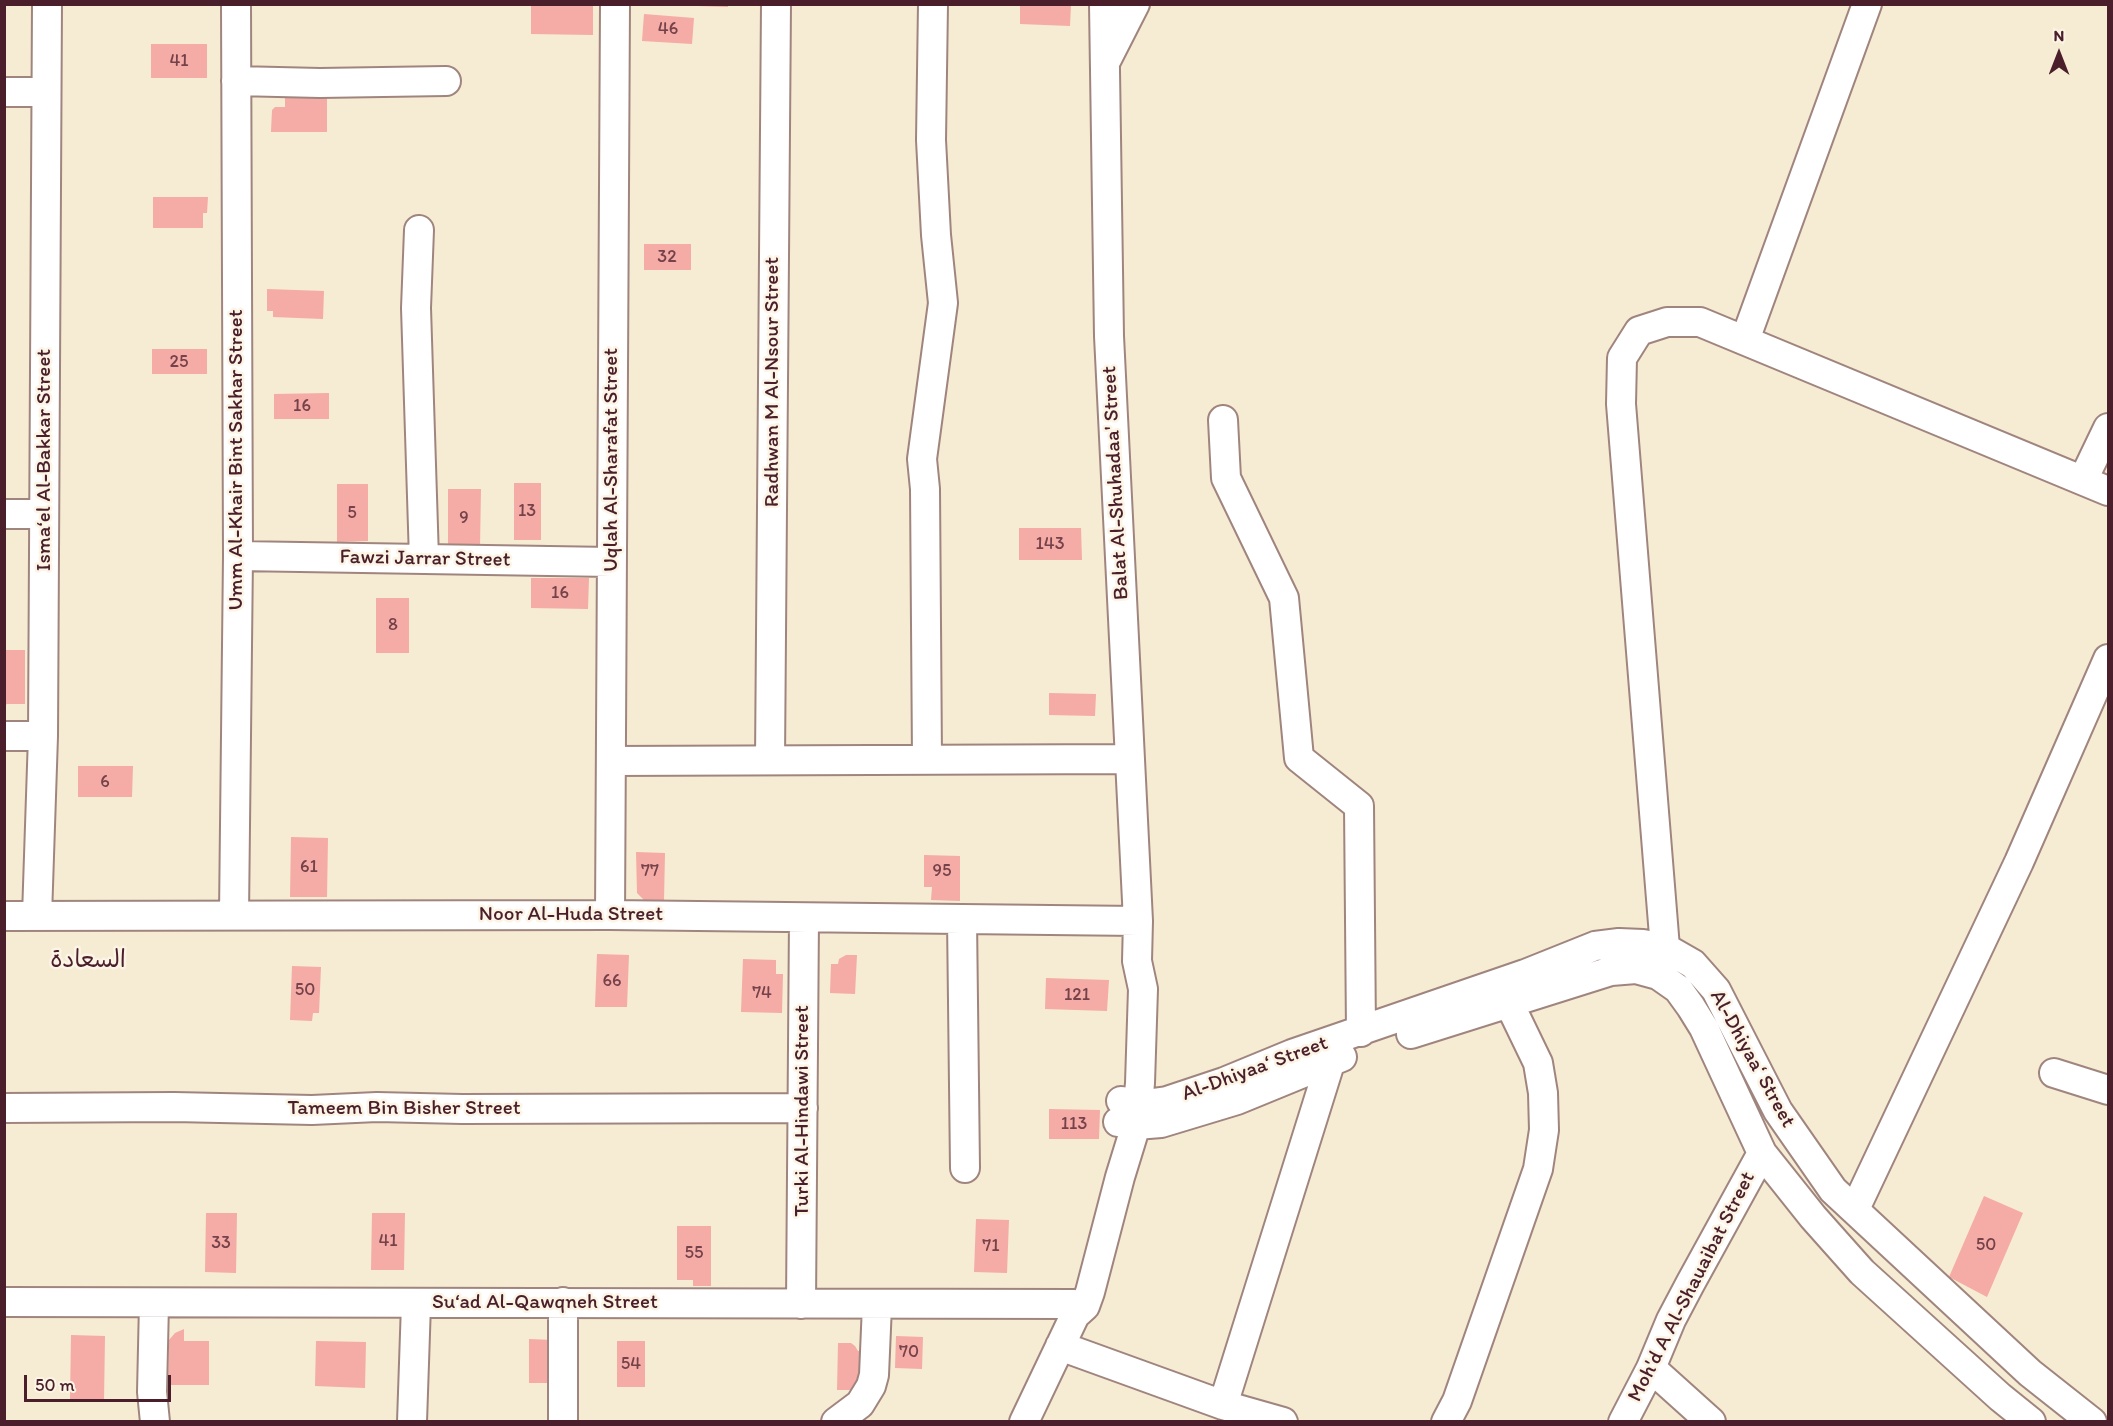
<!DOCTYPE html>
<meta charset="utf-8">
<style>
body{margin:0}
#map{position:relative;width:2113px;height:1426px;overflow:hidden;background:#f6ebd3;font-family:Itim,sans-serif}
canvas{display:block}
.frame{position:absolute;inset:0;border:6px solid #4a1f2b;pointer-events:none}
.north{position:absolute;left:2029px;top:24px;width:60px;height:60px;-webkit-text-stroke:4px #fcf5e5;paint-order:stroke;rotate:0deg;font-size:16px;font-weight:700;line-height:24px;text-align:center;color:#4a1f2b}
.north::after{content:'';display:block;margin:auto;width:21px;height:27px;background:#4a1f2b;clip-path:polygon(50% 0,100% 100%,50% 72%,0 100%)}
.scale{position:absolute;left:24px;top:1375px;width:147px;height:27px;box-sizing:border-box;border:3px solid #4a1f2b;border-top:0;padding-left:8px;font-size:18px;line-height:21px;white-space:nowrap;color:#4a1f2b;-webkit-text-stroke:4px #fcf5e5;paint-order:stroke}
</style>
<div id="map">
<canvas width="2113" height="1426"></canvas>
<div class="frame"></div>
<div class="north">N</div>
<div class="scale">50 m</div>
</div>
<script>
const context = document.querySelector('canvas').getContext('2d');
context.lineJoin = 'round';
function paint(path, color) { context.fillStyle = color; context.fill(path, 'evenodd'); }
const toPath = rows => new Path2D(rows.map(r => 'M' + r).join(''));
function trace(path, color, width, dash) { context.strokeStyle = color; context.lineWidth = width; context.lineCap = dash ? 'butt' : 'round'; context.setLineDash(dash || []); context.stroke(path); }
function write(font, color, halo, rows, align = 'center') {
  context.font = font + ' Itim,"Playpen Sans Arabic",sans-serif'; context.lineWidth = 5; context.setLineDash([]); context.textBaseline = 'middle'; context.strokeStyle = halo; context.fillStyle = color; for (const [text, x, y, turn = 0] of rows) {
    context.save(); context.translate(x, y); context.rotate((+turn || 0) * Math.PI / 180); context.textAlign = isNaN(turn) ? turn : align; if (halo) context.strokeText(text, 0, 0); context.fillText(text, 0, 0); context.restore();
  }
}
paint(toPath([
 [531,4,593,4,593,35,531,34],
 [698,4,728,4,728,7,698,6],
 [1020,4,1071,4,1070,26,1020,24],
 [644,14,694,18,692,44,642,41],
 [151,44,207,44,207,78,151,78],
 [285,98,327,98,327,132,271,132,272,110,275,107,285,107],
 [153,197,208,197,207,213,203,213,203,228,153,228],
 [644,244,691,244,691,270,644,270],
 [267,289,324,291,323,319,273,317,273,311,267,311],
 [152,349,207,349,207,374,152,374],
 [329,393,329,419,274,419,274,394],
 [514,483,541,483,541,540,514,540],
 [337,484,368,484,368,541,337,542],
 [448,489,481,489,480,547,448,546],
 [1019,528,1081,528,1082,560,1019,560],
 [531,578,589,578,588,609,531,608],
 [376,598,409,598,409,653,376,653],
 [4,650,25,650,25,704,7,704,4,706],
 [1049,693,1096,694,1095,716,1049,715],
 [78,766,133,766,132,797,78,797],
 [291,837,328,838,327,897,290,897],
 [636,852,665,853,664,900,644,900,637,893],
 [924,855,960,856,960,901,931,900,932,887,924,887],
 [597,954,629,955,627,1007,595,1007],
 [846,955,857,955,855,994,830,993,831,964,838,964,839,959],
 [743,959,776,960,776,974,783,974,782,1013,741,1012],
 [292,966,321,967,319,1013,313,1013,312,1021,290,1020],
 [1046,978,1109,980,1107,1011,1045,1009],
 [1049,1109,1100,1110,1099,1139,1049,1139],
 [1984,1196,2023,1213,1987,1297,1949,1277],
 [206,1213,237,1213,236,1273,205,1272],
 [372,1213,405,1213,404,1270,371,1270],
 [976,1219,1009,1220,1007,1273,974,1272],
 [677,1226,711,1226,711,1286,693,1286,693,1280,677,1280],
 [184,1329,184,1341,209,1341,209,1385,168,1385,169,1340,175,1333],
 [71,1335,105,1336,104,1401,70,1400],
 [896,1336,923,1337,922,1369,895,1368],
 [529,1339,554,1340,553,1383,529,1383],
 [316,1341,366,1342,365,1388,315,1386],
 [617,1341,645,1341,645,1387,617,1387],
 [838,1343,851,1343,855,1346,858,1351,862,1351,862,1390,837,1390]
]), '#f5aba6');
const minor = toPath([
 [1107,59,1135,4],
 [236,81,320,83,446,81],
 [4,92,46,92],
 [419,230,416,308,424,559],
 [1745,340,1867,4],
 [1223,420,1226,478,1284,598,1299,758,1359,806,1361,1032],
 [2083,480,2108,428],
 [4,514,44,514],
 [238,556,611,562],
 [4,736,43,736],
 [927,759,925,489,922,459,943,303,936,235,931,140,933,4],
 [770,760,776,4],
 [612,761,1130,759],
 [234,915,238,556,236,4],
 [610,915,615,4],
 [4,916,610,915,1138,921],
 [37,916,43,736,47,4],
 [962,919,965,1168],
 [1665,948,1621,404,1622,358,1639,331,1667,322,1700,322,2108,491],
 [1411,1034,1611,971,1636,969,1658,975,1678,989,1691,1007,1704,1028,1762,1153,1813,1217,1862,1272,2000,1397,2031,1422],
 [2054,1073,2108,1090],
 [1121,1101,1138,1105,1167,1101,1224,1082,1292,1054,1525,974,1595,946,1619,943,1643,944,1665,948,1693,964,1716,990,1778,1111,1833,1190,2030,1373,2092,1422],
 [4,1108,174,1107,312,1110,377,1107,462,1109,803,1108],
 [1118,1122,1136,1125,1161,1123,1237,1100,1342,1057],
 [1855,1209,2019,862,2108,659],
 [4,1302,1074,1304,1085,1306],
 [154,1303,152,1392,155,1422],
 [801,1304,804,918],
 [1060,1346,1223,1405,1283,1422],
 [1651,1368,1711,1422],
 [1223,1405,1331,1060],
 [412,1422,416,1304],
 [563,1422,563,1302],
 [836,1422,860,1404,871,1386,874,1375,877,1305],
 [1024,1422,1075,1315,1085,1306,1090,1292,1120,1177,1136,1125,1140,1083,1143,989,1137,961,1138,921,1109,336,1104,4],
 [1446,1422,1457,1401,1538,1169,1544,1130,1543,1093,1538,1063,1509,1003],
 [1623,1422,1651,1368,1671,1320,1690,1284,1762,1153]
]);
trace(minor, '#a0857f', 32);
trace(minor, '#fff', 28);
write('18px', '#75424a', null, [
 ["46",668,29],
 ["41",179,61],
 ["32",667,257],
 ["25",179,362],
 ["16",302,406],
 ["13",527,511],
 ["5",352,513],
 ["9",464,518],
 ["143",1050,544],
 ["16",560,593],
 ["8",393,625],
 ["6",105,782],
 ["61",309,867],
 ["77",650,871],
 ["95",942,871],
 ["66",612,981],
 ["50",305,990],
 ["74",762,993],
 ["121",1077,995],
 ["113",1074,1124],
 ["41",388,1241],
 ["33",221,1243],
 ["50",1986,1245],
 ["71",991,1246],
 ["55",694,1253],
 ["70",909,1352],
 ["54",631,1364]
]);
write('21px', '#4a1f2b', '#fcf5e5', [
 ["Radhwan M Al-Nsour Street",773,382,-90],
 ["Isma‘el Al-Bakkar Street",45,460,-90],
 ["Umm Al-Khair Bint Sakhar Street",237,460,-90],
 ["Uqlah Al-Sharafat Street",612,460,-90],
 ["Balat Al-Shuhadaa' Street",1116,483,-93],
 ["Fawzi Jarrar Street",425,559,1],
 ["Noor Al-Huda Street",571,915],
 ["Al-Dhiyaa‘ Street",1752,1059,61],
 ["Al-Dhiyaa‘ Street",1255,1069,-20],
 ["Tameem Bin Bisher Street",404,1109],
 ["Turki Al-Hindawi Street",803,1111,-90],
 ["Moh'd A Al-Shauaibat Street",1692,1287,-63],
 ["Su‘ad Al-Qawqneh Street",545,1303]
]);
write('24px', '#4a1f2b', '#fcf5e5', [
 ["السعادة",88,961]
]);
</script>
